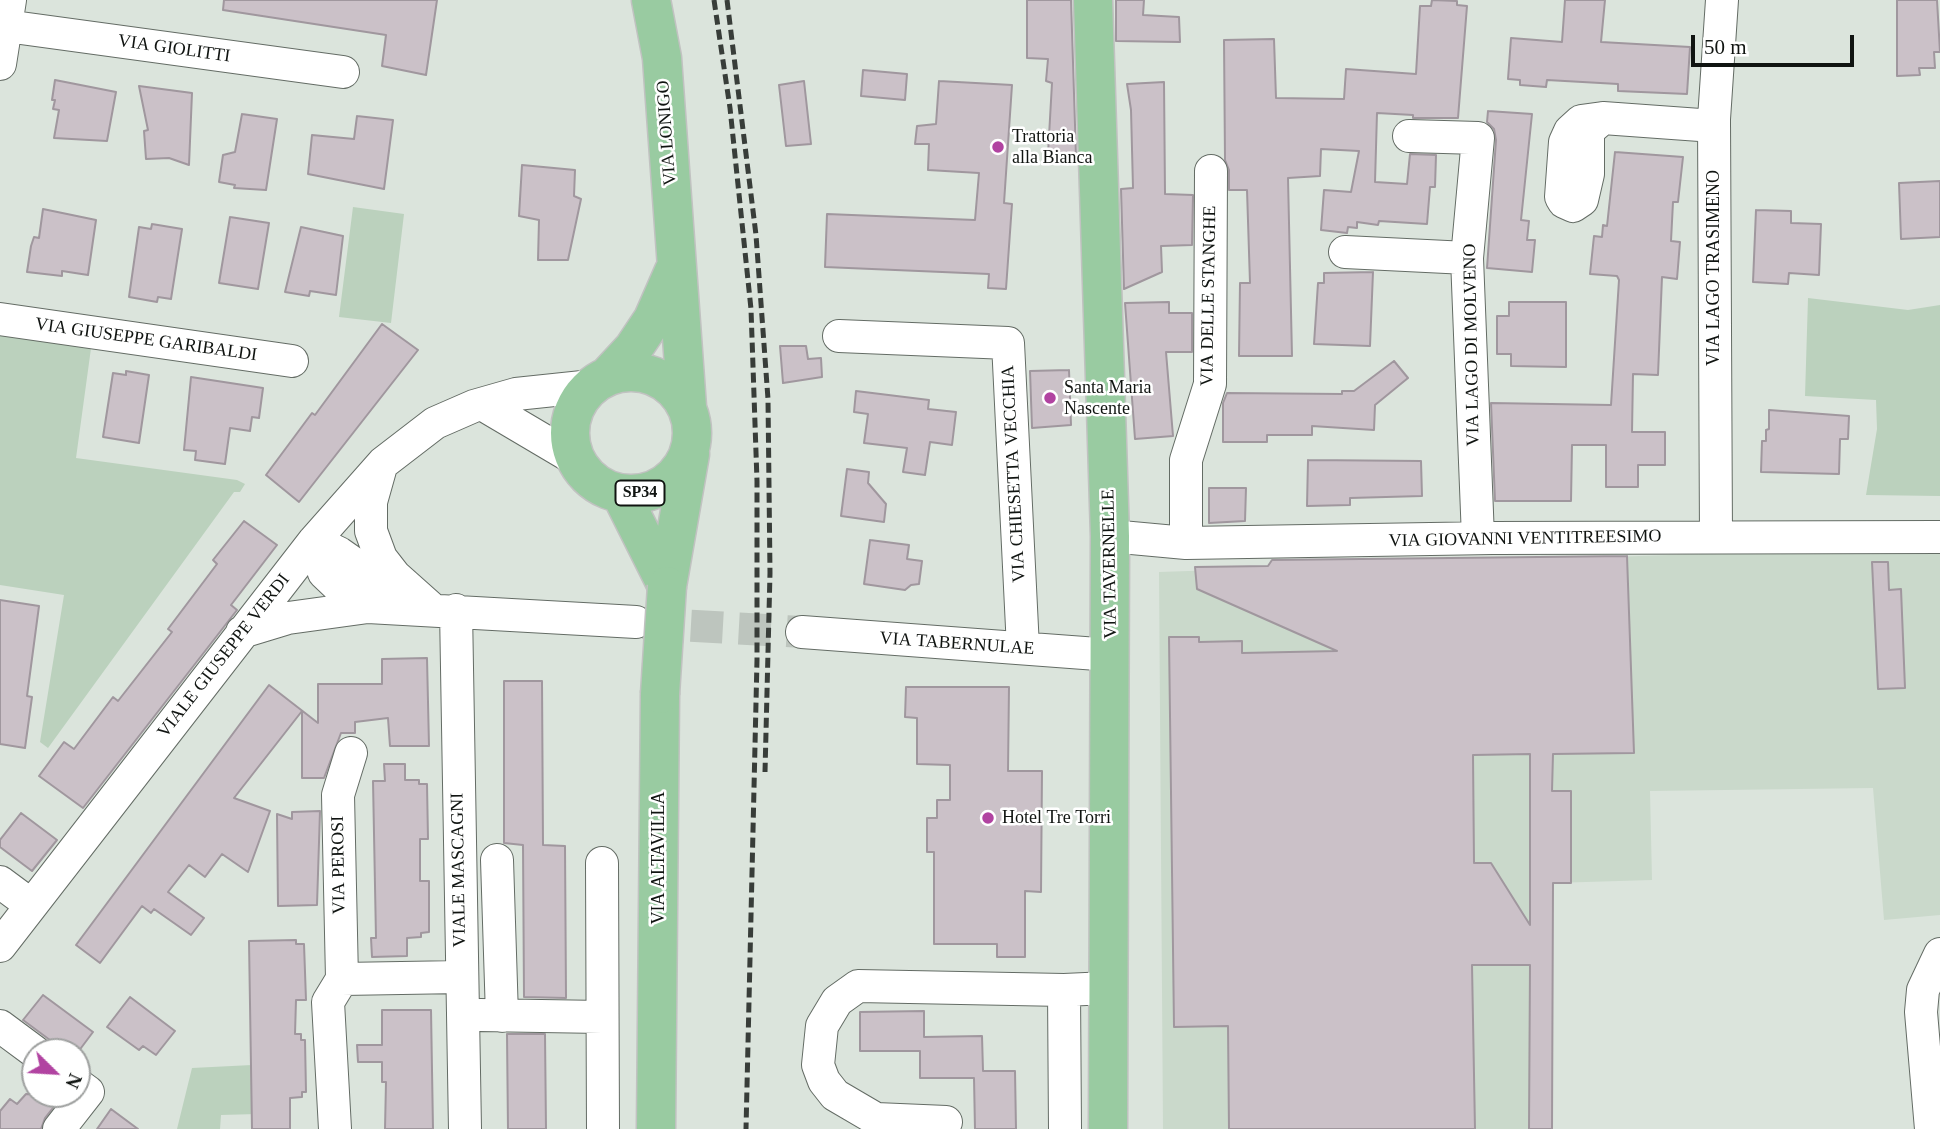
<!DOCTYPE html>
<style>
body{margin:0}
#map{position:relative;width:1940px;height:1129px;overflow:hidden;background:#dbe4dc;font-family:"Times New Roman",serif}
canvas{display:block}
.north{position:absolute;left:21px;top:1038px;width:70px;height:70px;box-sizing:border-box;background:#fff;border:2px solid #9fa1a0;border-radius:50%;rotate:114deg;font-size:19px;font-weight:700;line-height:28px;text-align:center;color:#101411}
.north::after{content:'';display:block;margin:auto;width:24px;height:32px;background:#b143a1;clip-path:polygon(50% 0,100% 100%,50% 72%,0 100%)}
.scale{position:absolute;left:1691px;top:35px;width:163px;height:32px;box-sizing:border-box;border:4px solid #101411;border-top:0;padding-left:9px;font-size:21px;line-height:24px;white-space:nowrap;color:#101411;-webkit-text-stroke:5px #fff;paint-order:stroke}
</style>
<div id="map">
<canvas width="1940" height="1129"></canvas>
<div class="north">N</div>
<div class="scale">50 m</div>
</div>
<script>
const context = document.querySelector('canvas').getContext('2d');
context.lineJoin = 'round';
function paint(path, color) { context.fillStyle = color; context.fill(path, 'evenodd'); }
const toPath = rows => new Path2D(rows.map(r => 'M' + r).join(''));
function trace(path, color, width, dash) { context.strokeStyle = color; context.lineWidth = width; context.lineCap = dash ? 'butt' : 'round'; context.setLineDash(dash || []); context.stroke(path); }
function write(font, color, halo, rows, align = 'center') {
  context.font = font + ' "Times New Roman",serif'; context.lineWidth = 5; context.setLineDash([]); context.textBaseline = 'middle'; context.strokeStyle = halo; context.fillStyle = color; for (const [text, x, y, turn = 0] of rows) {
    context.save(); context.translate(x, y); context.rotate((+turn || 0) * Math.PI / 180); context.textAlign = isNaN(turn) ? turn : align; if (halo) context.strokeText(text, 0, 0); context.fillText(text, 0, 0); context.restore();
  }
}
paint(toPath([
 [1940,546,1940,915,1884,920,1873,788,1650,791,1652,880,1553,883,1552,1129,1163,1129,1159,572]
]), '#cad9cb');
paint(toPath([
 [353,207,404,214,391,323,339,317],
 [1808,298,1908,310,1940,305,1940,496,1866,495,1877,429,1876,400,1805,396],
 [0,327,92,341,76,458,237,480,245,484,240,492,234,492,48,748,40,742,64,595,0,585],
 [252,1065,257,1114,221,1115,220,1129,177,1129,192,1068]
]), '#bbd1bd');
const building = toPath([
 [224,0,437,0,426,75,382,66,386,35,223,10,224,0],
 [1027,0,1071,0,1076,156,1048,154,1052,83,1046,81,1048,59,1027,58,1027,0],
 [1116,0,1144,0,1143,15,1179,17,1180,42,1116,41,1116,0],
 [1432,0,1457,1,1457,5,1467,6,1458,118,1413,118,1413,115,1377,113,1375,182,1407,184,1410,154,1436,155,1435,187,1430,187,1427,224,1379,221,1378,225,1357,222,1357,228,1348,227,1347,233,1321,230,1324,190,1351,192,1359,151,1321,149,1320,176,1288,178,1292,356,1239,356,1240,283,1250,283,1247,190,1229,190,1229,170,1225,160,1224,40,1274,39,1276,98,1344,99,1346,69,1416,74,1420,6,1431,6,1432,0],
 [1565,0,1605,0,1601,42,1690,47,1687,94,1618,91,1618,84,1547,80,1546,87,1520,85,1520,80,1508,79,1511,38,1562,42,1565,0],
 [1897,0,1937,0,1940,52,1934,52,1935,68,1919,68,1920,75,1897,76,1897,0],
 [863,70,907,74,905,100,861,96,863,70],
 [55,80,116,92,107,141,54,138,59,110,53,109,55,100,52,100,55,80],
 [804,81,811,144,786,146,779,85,804,81],
 [939,81,1012,85,1004,203,1012,204,1006,289,988,288,989,274,825,267,827,214,975,220,979,173,928,170,929,144,915,144,917,126,936,124,939,81],
 [1164,82,1165,194,1193,195,1192,245,1161,246,1162,272,1124,289,1121,189,1133,188,1131,110,1127,84,1164,82],
 [139,86,192,93,189,165,169,158,146,159,144,131,148,130,139,86],
 [1488,111,1532,114,1521,220,1529,221,1527,240,1535,240,1532,272,1487,268,1496,140,1494,129,1487,122,1488,111],
 [242,114,277,119,266,190,234,188,235,185,219,182,223,155,235,152,242,114],
 [357,116,393,120,384,189,308,174,312,135,354,139,357,116],
 [1615,152,1683,157,1678,202,1673,202,1671,241,1680,242,1677,279,1662,277,1658,375,1633,374,1632,432,1665,432,1665,465,1638,465,1638,487,1606,487,1606,445,1572,445,1571,501,1495,501,1491,403,1611,405,1619,280,1617,276,1590,274,1594,236,1602,237,1603,225,1607,226,1615,152],
 [522,165,575,170,574,196,581,199,568,260,538,260,539,220,519,216,522,165],
 [1940,181,1940,237,1901,239,1899,183,1940,181],
 [43,209,96,220,88,275,62,271,62,276,27,272,31,246,34,237,39,238,43,209],
 [1756,210,1791,211,1791,223,1821,224,1819,275,1789,273,1788,284,1753,282,1756,210],
 [230,217,269,223,258,289,219,283,230,217],
 [152,224,182,229,171,299,158,297,157,302,129,297,139,227,151,229,152,224],
 [301,227,343,236,336,295,310,291,309,296,285,292,301,227],
 [1373,272,1370,346,1314,344,1318,283,1324,283,1324,273,1373,272],
 [1169,302,1169,313,1192,313,1192,352,1166,352,1173,436,1135,439,1125,303,1169,302],
 [1509,302,1566,302,1566,367,1511,366,1511,354,1497,354,1497,316,1509,316,1509,302],
 [382,324,418,350,299,502,266,475,312,413,315,415,382,324],
 [780,346,806,346,808,359,821,358,822,377,783,383,780,346],
 [1394,361,1408,378,1375,405,1374,430,1312,426,1312,435,1267,435,1267,442,1223,442,1223,403,1227,393,1342,394,1342,391,1354,391,1394,361],
 [1069,370,1071,425,1032,428,1030,371,1069,370],
 [126,371,149,375,139,443,103,437,113,373,126,375,126,371],
 [191,377,263,388,259,418,252,417,250,431,230,428,225,464,195,460,196,451,184,450,191,377],
 [856,391,929,400,928,409,956,412,952,445,930,442,925,475,903,472,907,448,864,443,868,414,854,412,856,391],
 [1769,410,1849,416,1848,439,1840,439,1839,474,1761,472,1762,441,1766,441,1766,430,1769,429,1769,410],
 [1308,460,1421,461,1422,496,1350,498,1350,505,1307,506,1308,460],
 [847,469,869,472,868,483,886,504,884,522,841,516,847,469],
 [1209,488,1246,488,1245,521,1209,523,1209,488],
 [244,521,277,545,231,605,237,610,83,808,39,776,64,742,74,749,113,697,118,701,172,632,168,629,217,564,213,560,244,521],
 [870,540,909,545,907,559,922,561,919,584,911,585,905,590,864,584,870,540],
 [1627,556,1634,753,1553,754,1552,791,1571,791,1571,883,1553,883,1552,1129,1529,1129,1530,965,1472,965,1475,1129,1229,1129,1228,1026,1174,1027,1169,637,1199,637,1199,642,1242,641,1242,653,1337,651,1197,589,1195,567,1268,566,1272,560,1627,556],
 [1530,754,1530,925,1491,863,1474,863,1473,755,1530,754],
 [1872,562,1888,562,1889,590,1901,589,1905,688,1878,689,1872,562],
 [0,600,39,606,27,696,32,697,25,748,0,744,0,600],
 [427,658,429,746,390,746,388,718,355,722,355,733,341,733,324,778,302,778,302,711,234,798,270,811,248,872,222,854,205,877,189,865,168,892,204,918,191,935,154,909,151,913,142,906,100,963,76,945,269,685,318,723,318,684,382,684,382,659,427,658],
 [504,681,542,681,543,845,565,846,566,998,524,997,523,845,504,843,504,681],
 [906,687,1009,687,1008,771,1042,771,1041,892,1025,891,1025,957,997,957,997,944,934,944,934,852,927,852,927,818,937,818,937,800,950,800,950,765,917,764,917,718,905,717,906,687],
 [384,764,405,764,405,780,419,780,419,784,427,784,428,839,420,839,420,881,429,881,429,932,421,933,421,937,407,938,407,956,372,957,371,938,376,938,373,781,385,781,384,764],
 [320,811,317,905,278,906,277,814,292,819,292,812,320,811],
 [21,813,57,840,32,871,0,847,0,840,21,813],
 [296,940,296,944,304,944,306,1000,296,1000,295,1034,301,1034,301,1040,305,1040,306,1092,302,1092,302,1097,290,1098,290,1129,252,1129,249,941,296,940],
 [43,995,93,1032,78,1052,66,1052,23,1020,43,995],
 [130,997,175,1031,156,1055,143,1046,139,1050,107,1027,130,997],
 [382,1010,431,1010,433,1129,385,1129,386,1082,382,1082,382,1062,358,1062,357,1045,382,1045,382,1010],
 [924,1011,924,1037,982,1036,983,1071,1015,1071,1016,1129,975,1129,974,1078,920,1078,920,1051,860,1051,860,1012,924,1011],
 [507,1034,545,1034,546,1129,508,1129,507,1034],
 [26,1094,63,1095,45,1118,41,1129,0,1129,0,1111,10,1099,17,1104,26,1094],
 [111,1109,138,1129,97,1129,111,1109]
]);
paint(building, '#cbc1c8');
trace(building, '#a0979e', 2);
trace(toPath([
 [643,623,802,632]
]), '#bdc5be', 32, [32, 16]);
const minor = toPath([
 [6,26,343,72],
 [0,64,10,0],
 [1603,118,1588,131,1588,174,1582,200,1573,206,1564,202,1561,197,1565,142,1570,131,1581,121,1603,118,1714,126],
 [1409,136,1478,138,1467,258,1478,538],
 [1345,252,1467,258],
 [0,319,292,361],
 [839,336,1008,343,1023,648],
 [482,404,575,459],
 [380,470,371,502,371,531,381,558,395,576,432,609],
 [1110,536,1186,543,1492,538,1940,537],
 [1716,537,1714,119,1722,0],
 [314,541,324,573,344,592,368,607,636,622],
 [314,541,339,553,402,597],
 [1186,543,1186,460,1210,384,1211,171],
 [456,610,465,1129],
 [242,632,288,618,368,607],
 [802,632,1111,655],
 [497,860,502,1016],
 [602,863,603,1129],
 [0,882,31,905],
 [0,946,314,541,383,463,435,423,474,406,516,394,592,386],
 [342,979,338,795,351,753],
 [480,1015,602,1017],
 [0,1026,35,1052],
 [946,1122,876,1119,835,1095,824,1081,818,1065,822,1026,837,1001,858,986,1064,990],
 [59,1129,88,1092,77,1084],
 [335,1129,328,1002,342,979,461,977],
 [1065,1129,1064,990,1108,988],
 [1931,1129,1921,1012,1923,990,1940,954]
]);
const major = toPath([
 [651,0,662,58,687,407],
 [1093,0,1110,536,1108,1129],
 '570 433a61 61 0 1 1 122 0a61 61 0 1 1-122 0Z',
 [607,377,633,349,653,319,674,271],
 [621,494,667,586],
 [667,586,690,454],
 [656,1129,660,694]
]);
trace(minor, '#646c65', 34);
trace(major, '#c1c2c1', 41);
trace(minor, '#fff', 32);
trace(major, '#99cba1', 38);
trace(toPath([
 [714,0,730,108,751,309,757,481,757,660,746,1129],
 [727,0,756,235,768,399,770,573,765,772]
]), '#383d39', 5, [10, 5]);
const majorBridge = toPath([
 [660,694,667,586]
]);
trace(majorBridge, '#c1c2c1', 41, []);
trace(majorBridge, '#99cba1', 38);
for (const [x, y, r, color] of [
 [998,147,7,"#b143a1"],
 [1050,398,7,"#b143a1"],
 [988,818,7,"#b143a1"]
]) { const dot = new Path2D(); dot.arc(x, y, r, 0, 2 * Math.PI); context.fillStyle = color; context.fill(dot); trace(dot, '#fff', 2.5); }
for (const [x, y, w] of [
 [640,493,49]
]) { const box = new Path2D(); box.roundRect(x - w / 2, y - 12.5, w, 25, 5); context.fillStyle = '#fff'; context.fill(box); trace(box, '#101411', 2); }
write('bold 16px', '#101411', null, [
 ["SP34",640,493]
]);
write('18px', '#101411', '#fff', [
 ["VIA GIOLITTI",174,49,8],
 ["VIA LONIGO",667,133,-94],
 ["VIA LAGO TRASIMENO",1714,268,-90],
 ["VIA DELLE STANGHE",1209,296,-89],
 ["VIA GIUSEPPE GARIBALDI",146,340,8],
 ["VIA LAGO DI MOLVENO",1472,345,-91],
 ["VIA CHIESETTA VECCHIA",1014,474,-93],
 ["VIA GIOVANNI VENTITREESIMO",1525,539,-1],
 ["VIA TAVERNELLE",1110,564,-91],
 ["VIA TABERNULAE",957,644,4],
 ["VIALE GIUSEPPE VERDI",224,656,-52],
 ["VIA ALTAVILLA",659,858,-90],
 ["VIA PEROSI",339,865,-91],
 ["VIALE MASCAGNI",459,870,-91]
]);
write('18px', '#101411', '#fff', [
 ["Trattoria",1012,137],
 ["alla Bianca",1012,158],
 ["Santa Maria",1064,388],
 ["Nascente",1064,409],
 ["Hotel Tre Torri",1002,818]
], 'left');
</script>
